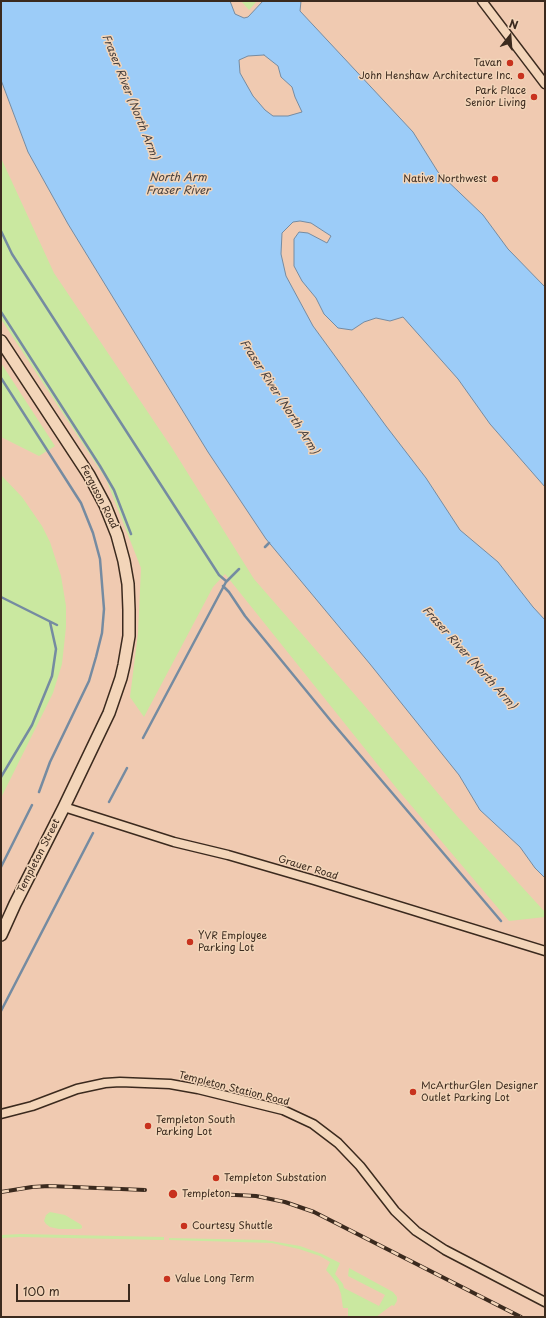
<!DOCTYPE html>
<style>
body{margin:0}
#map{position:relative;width:546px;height:1318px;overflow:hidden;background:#f0cab1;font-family:"Playpen Sans",sans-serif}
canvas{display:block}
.frame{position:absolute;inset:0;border:2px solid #3b2a1e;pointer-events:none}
.north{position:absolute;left:490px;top:16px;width:40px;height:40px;-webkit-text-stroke:3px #f3d5b9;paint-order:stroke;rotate:17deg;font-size:11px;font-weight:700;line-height:16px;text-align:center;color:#3b2a1e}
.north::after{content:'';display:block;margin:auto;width:14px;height:18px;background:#3b2a1e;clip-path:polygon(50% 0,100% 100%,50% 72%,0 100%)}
.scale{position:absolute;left:16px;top:1284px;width:114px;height:18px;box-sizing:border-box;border:2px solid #3b2a1e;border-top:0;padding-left:5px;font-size:12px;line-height:14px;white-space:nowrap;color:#3b2a1e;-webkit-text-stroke:3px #f3d5b9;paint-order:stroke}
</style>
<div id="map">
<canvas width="546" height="1318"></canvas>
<div class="frame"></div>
<div class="north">N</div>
<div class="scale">100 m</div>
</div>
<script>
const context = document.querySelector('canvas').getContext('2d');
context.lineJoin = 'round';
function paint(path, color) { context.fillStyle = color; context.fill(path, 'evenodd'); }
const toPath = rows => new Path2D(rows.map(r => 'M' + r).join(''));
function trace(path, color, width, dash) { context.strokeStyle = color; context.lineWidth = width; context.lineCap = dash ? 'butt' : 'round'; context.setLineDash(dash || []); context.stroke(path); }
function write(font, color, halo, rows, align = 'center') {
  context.font = font + ' "Playpen Sans",sans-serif'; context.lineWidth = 3; context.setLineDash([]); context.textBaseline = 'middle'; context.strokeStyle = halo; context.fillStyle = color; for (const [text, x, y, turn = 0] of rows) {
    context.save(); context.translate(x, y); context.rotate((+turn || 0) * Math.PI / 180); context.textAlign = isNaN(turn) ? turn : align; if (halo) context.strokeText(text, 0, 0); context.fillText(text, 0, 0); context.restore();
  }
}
paint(toPath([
 [241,1,257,1,249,10],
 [1,158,54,273,172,448,254,579,363,704,457,816,545,912,545,917,509,921,398,790,225,574,213,587,144,717,130,697,138,633,141,568,106,479,1,319],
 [1,363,55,446,39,456,1,437],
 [1,475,22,497,42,526,50,542,61,576,66,606,66,627,62,664,53,693,1,798],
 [50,1212,65,1215,80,1224,82,1226,82,1228,80,1229,59,1229,50,1227,46,1224,44,1221,46,1215],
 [21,1234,164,1237,164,1240,20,1237,1,1238,1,1235],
 [169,1238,265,1240,300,1246,322,1254,340,1263,335,1274,343,1284,344,1288,379,1306,385,1295,348,1276,349,1268,393,1292,397,1297,397,1301,394,1306,392,1305,376,1317,348,1317,348,1308,343,1308,341,1294,338,1285,332,1277,326,1270,330,1262,320,1256,299,1249,272,1243,169,1240]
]), '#cae8a0');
const water = toPath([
 [1,1,230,1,235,14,244,18,248,17,263,1,301,1,300,11,413,132,438,172,483,215,508,249,545,287,545,487,490,424,458,379,403,317,390,321,376,318,364,322,352,330,338,328,324,314,316,298,302,281,294,266,294,239,299,232,308,233,327,243,331,236,311,223,300,221,293,222,282,233,281,254,286,276,313,326,386,426,426,478,460,530,498,562,533,607,545,620,545,878,535,868,520,847,480,810,459,775,370,664,266,539,208,452,125,317,68,224,28,152,1,80,1,1],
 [264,55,278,66,281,77,292,87,295,97,302,112,288,116,273,116,265,110,253,96,240,73,239,60,248,56,264,55]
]);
paint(water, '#9cccf8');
trace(water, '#758ba1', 1);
trace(toPath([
 [1,231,12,254,219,575,226,581],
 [1,312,100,466,114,490,131,534],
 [1,378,81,503,93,533,100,559,104,609,102,633,96,657,89,681,50,762,39,792],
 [265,547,269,543],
 [223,586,229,592,245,616,331,721,501,921],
 [1,597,57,625],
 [143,738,226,582,239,569],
 [1,777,32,725,52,676,56,649,50,622],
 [109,802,127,768],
 [1,867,32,805],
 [1,1011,93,833]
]), '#758ba1', 2.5);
const street = toPath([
 [482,1,545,84],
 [64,807,174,842,228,855,314,880,545,951],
 [1,1114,32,1106,77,1089,105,1083,120,1082,170,1084,198,1089,283,1110,313,1124,338,1143,360,1166,395,1211,416,1231,445,1250,545,1302]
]);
const secondary = toPath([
 [1,341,89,475,105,505,117,535,124,561,128,584,129,610,129,636,124,665,121,678,109,713,64,807,15,904,1,935]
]);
trace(street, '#3b2a1e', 11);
trace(secondary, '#3b2a1e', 14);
trace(street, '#f3d5b9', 8);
trace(secondary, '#f3d5b9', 11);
const rail = toPath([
 [1,1192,32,1187,49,1186,145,1190],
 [195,1193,256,1196,285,1202,314,1212,521,1317]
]);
trace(rail, '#3b2a1e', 4);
trace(rail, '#f3d5b9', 2.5, [8]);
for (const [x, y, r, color] of [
 [510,63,4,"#c8321e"],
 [521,76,4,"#c8321e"],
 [534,97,4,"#c8321e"],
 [495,179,4,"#c8321e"],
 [190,942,4,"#c8321e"],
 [413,1092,4,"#c8321e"],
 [148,1126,4,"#c8321e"],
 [216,1178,4,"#c8321e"],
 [173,1194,5,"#c8321e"],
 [184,1226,4,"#c8321e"],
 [167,1279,4,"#c8321e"]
]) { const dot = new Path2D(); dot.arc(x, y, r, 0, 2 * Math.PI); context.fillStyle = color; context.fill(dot); trace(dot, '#f3d5b9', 1.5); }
write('10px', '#3b2a1e', '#f3d5b9', [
 ["Tavan",502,63,"right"],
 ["John Henshaw Architecture Inc.",513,76,"right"],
 ["Park Place",526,91,"right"],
 ["Senior Living",526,103,"right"],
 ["Native Northwest",487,179,"right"],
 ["YVR Employee",198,936],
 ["Parking Lot",198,948],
 ["McArthurGlen Designer",421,1086],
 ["Outlet Parking Lot",421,1098],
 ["Templeton South",156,1120],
 ["Parking Lot",156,1132],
 ["Templeton Substation",224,1178],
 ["Templeton",182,1194],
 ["Courtesy Shuttle",192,1226],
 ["Value Long Term",175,1279]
], 'left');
write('10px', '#3b2a1e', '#f3d5b9', [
 ["Ferguson Road",99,497,63],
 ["Templeton Street",39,856,-63],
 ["Grauer Road",308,868,17],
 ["Templeton Station Road",234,1089,14]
]);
write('italic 11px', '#4a423f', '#f3d5b9', [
 ["Fraser River (North Arm)",130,97,68],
 ["North Arm",178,178],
 ["Fraser River",178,191],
 ["Fraser River (North Arm)",279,397,57],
 ["Fraser River (North Arm)",469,658,48]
]);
</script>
